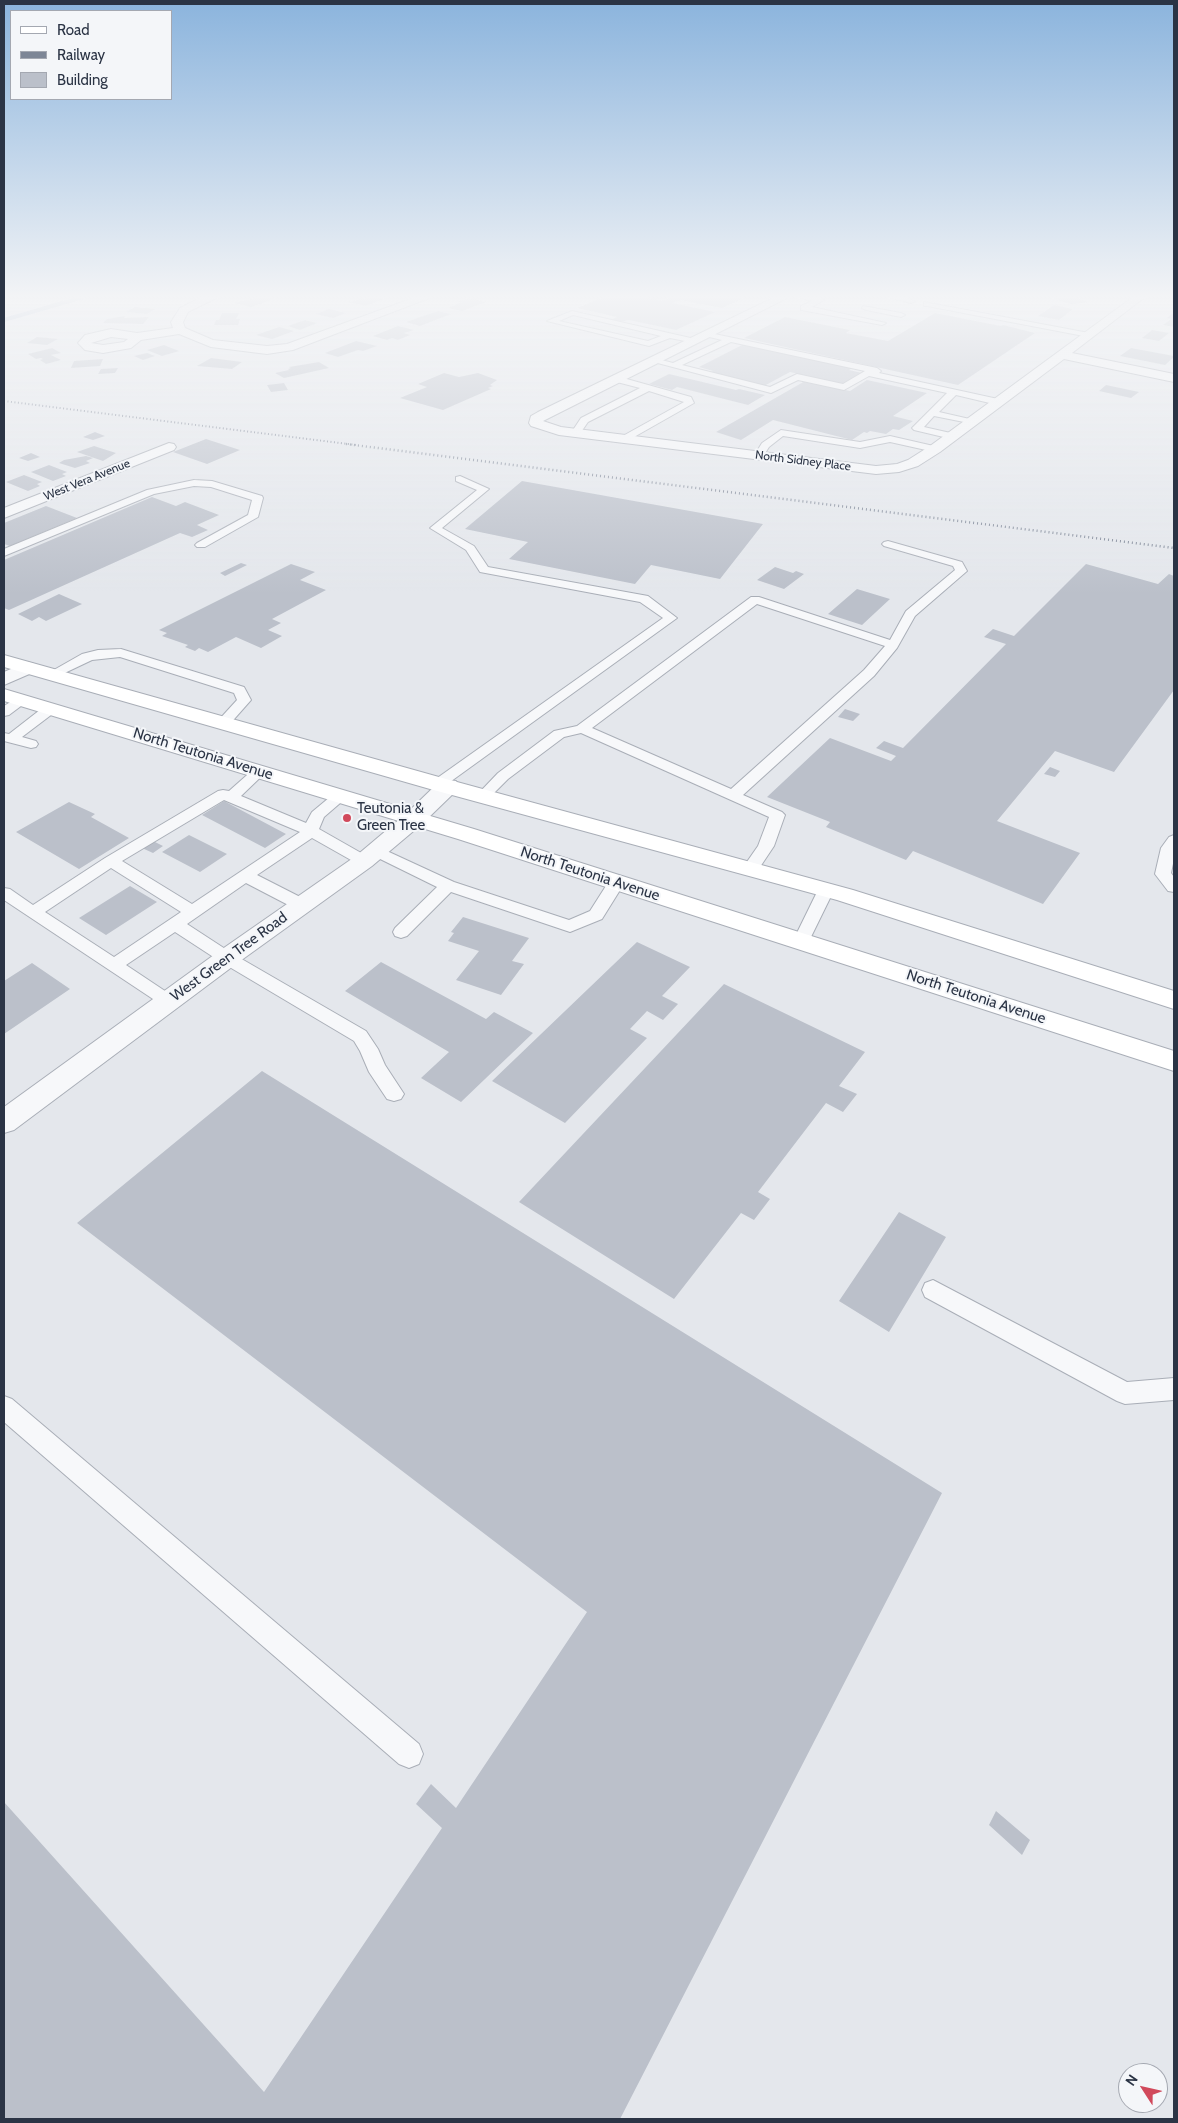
<!DOCTYPE html>
<style>
body{margin:0}
#map{position:relative;width:1178px;height:2123px;overflow:hidden;background:#e4e7ec;font-family:Cabin,sans-serif}
canvas{display:block}
.frame{position:absolute;inset:0;border:5px solid #2b3445;pointer-events:none}
.legend{position:absolute;left:10px;top:10px;width:162px;height:90px;box-sizing:border-box;background:#f4f6f9;border:1px solid #a4a8b1;margin:0;padding:6px 9px;list-style:none;font-size:15px;color:#2b3445}
.legend li{display:flex;align-items:center;gap:10px;height:25px}
.legend b{width:25px;border:1px solid #a4a8b1}
.north{position:absolute;left:1118px;top:2063px;width:50px;height:50px;box-sizing:border-box;background:#f4f6f9;border:1px solid #a4a8b1;border-radius:50%;rotate:305deg;font-size:14px;font-weight:700;line-height:20px;text-align:center;color:#2b3445}
.north::after{content:'';display:block;margin:auto;width:18px;height:22px;background:#d1495b;clip-path:polygon(50% 0,100% 100%,50% 72%,0 100%)}
</style>
<div id="map">
<canvas width="1178" height="2123"></canvas>
<div class="frame"></div>
<ul class="legend">
<li><b style="height:6px;background:#fff"></b>Road</li>
<li><b style="height:6px;background:#7d8696"></b>Railway</li>
<li><b style="height:14px;background:#bbc0ca"></b>Building</li>
</ul>
<div class="north">N</div>
</div>
<script>
const context = document.querySelector('canvas').getContext('2d');
context.lineJoin = 'round';
const toPath = rows => new Path2D(rows.map(r => 'M' + r).join(''));
function trace(path, color, width, dash) { context.strokeStyle = color; context.lineWidth = width; context.lineCap = dash ? 'butt' : 'round'; context.setLineDash(dash || []); context.stroke(path); }
function paint(path, color) { context.fillStyle = color; context.fill(path, 'evenodd'); }
function write(font, color, halo, rows, align = 'center') {
  context.font = font + ' Cabin,sans-serif'; context.lineWidth = 4; context.setLineDash([]); context.textBaseline = 'middle'; context.strokeStyle = halo; context.fillStyle = color; for (const [text, x, y, turn = 0] of rows) {
    context.save(); context.translate(x, y); context.rotate((+turn || 0) * Math.PI / 180); context.textAlign = isNaN(turn) ? turn : align; if (halo) context.strokeText(text, 0, 0); context.fillText(text, 0, 0); context.restore();
  }
}
trace(toPath([
 [4,320,83,297]
]), '#9fb4cc', 4);
paint(toPath([
 [259,297,276,298,251,307,235,303],
 [371,297,387,297,366,306,349,302],
 [604,297,643,297,662,301,671,297,746,297,722,308,681,300,672,303,715,312,676,330,629,320,621,322,610,320,617,317,577,308],
 [1049,297,1076,297,1087,302,1071,304],
 [468,298,486,302,462,311,448,308,462,302,458,301],
 [1054,305,1073,309,1059,320,1038,316],
 [135,307,155,309,147,314,126,312],
 [329,309,346,313,333,318,316,314],
 [438,311,451,314,420,326,406,322],
 [222,313,239,313,236,319,240,319,238,325,214,325,216,320,219,320],
 [935,313,1001,326,1003,325,1035,333,958,385,744,338,785,317,850,330,846,333,888,341],
 [1173,313,1174,314,1174,327,1163,325,1171,319,1167,318],
 [125,316,124,318,149,317,143,324,103,323,107,319],
 [305,320,317,323,300,330,288,326],
 [398,326,414,330,404,333,410,335,398,340,392,338,387,340,373,336],
 [279,327,294,331,272,339,256,335],
 [1152,330,1169,333,1159,341,1142,338],
 [37,337,58,339,47,345,27,343],
 [356,341,377,346,363,351,358,350,338,357,325,353],
 [744,344,854,367,849,370,862,373,844,384,790,372,764,386,709,373,713,371,699,367],
 [164,345,179,351,162,356,147,350],
 [52,348,61,353,51,355,61,360,46,364,40,360,43,359,41,358,36,359,28,354],
 [1131,348,1174,356,1174,357,1165,365,1120,356],
 [147,353,155,356,143,360,134,356],
 [211,358,242,362,232,369,197,366],
 [103,359,100,366,71,368,74,361],
 [319,362,329,368,284,378,275,373,289,370,288,369,291,368,289,367],
 [118,368,115,373,98,374,101,369],
 [444,373,459,377,478,373,497,380,490,385,493,386,488,388,491,389,443,410,400,398,427,387,418,384],
 [669,374,736,390,739,389,765,395,748,405,677,387,672,390,649,384],
 [867,380,927,393,893,416,913,421,899,430,893,429,886,434,870,431,867,433,864,432,852,440,773,420,741,440,716,432,805,381,850,391],
 [284,383,288,390,271,392,267,385],
 [1106,385,1139,392,1131,398,1099,391],
 [95,432,105,436,93,440,83,437],
 [206,439,240,450,207,464,173,452],
 [94,446,116,453,103,461,77,452],
 [31,453,40,457,28,461,19,458],
 [86,456,93,458,86,461,90,463,75,468,59,463,64,460],
 [49,465,67,472,62,474,66,476,53,481,31,472],
 [24,475,42,482,37,484,40,486,28,491,6,482],
 [522,481,763,524,720,579,651,565,635,584,509,559,528,542,465,529],
 [152,497,176,506,185,502,219,515,197,525,208,530,192,537,180,533,9,610,4,608,4,560],
 [46,506,77,518,10,546,4,544,4,523],
 [241,563,247,565,225,576,220,573],
 [291,564,315,572,300,580,326,590,272,619,281,623,268,630,282,636,261,648,236,637,208,652,199,648,195,651,185,647,188,645,162,636,167,633,159,630],
 [1086,564,1158,584,1169,574,1174,576,1174,690,1114,772,1055,751,997,821,1080,853,1043,904,913,851,906,860,826,827,830,822,767,797,830,738,891,761,896,756,876,748,884,741,903,748,1006,644,984,637,993,629,1014,636],
 [775,567,793,573,796,571,804,574,784,589,757,580],
 [857,589,890,599,862,625,828,614],
 [59,594,82,604,46,621,39,617,32,621,18,614],
 [845,709,860,714,853,721,838,717],
 [1050,767,1060,771,1055,777,1044,774],
 [224,801,286,834,265,848,202,815],
 [69,802,95,814,91,817,129,838,79,869,16,832],
 [189,835,227,854,200,872,162,852],
 [153,841,163,846,153,853,142,848],
 [130,886,157,902,106,935,79,918],
 [463,917,529,938,512,961,524,964,501,995,456,980,479,951,448,941,454,933,451,932],
 [637,942,690,967,662,996,678,1004,663,1020,647,1011,630,1029,647,1038,565,1123,492,1081],
 [381,962,486,1019,494,1012,533,1033,461,1102,421,1078,449,1052,345,991],
 [32,963,70,989,4,1034,4,981],
 [724,984,865,1052,839,1086,857,1094,843,1112,826,1103,758,1192,770,1199,754,1220,741,1213,674,1299,519,1202],
 [262,1071,942,1493,620,2119,4,2119,4,1802,264,2092,442,1828,416,1804,431,1784,456,1808,587,1612,77,1223],
 [899,1212,946,1237,889,1332,839,1301],
 [996,1811,1030,1840,1022,1855,989,1825]
]), '#bbc0ca');
const service = toPath([
 [798,297,817,297,824,300,812,307,886,323,882,325,801,310,801,306,812,301,798,297],
 [888,297,904,297,915,301,911,303,888,297],
 [924,302,1089,333,1093,335,1089,337,927,306,924,306,924,302],
 [863,306,901,313,905,315,901,317,866,310,862,308,863,306],
 [572,311,695,339,699,341,695,343,670,338,649,346,547,321,572,311],
 [573,315,661,336,648,341,559,321,573,315],
 [705,332,877,368,881,371,879,373,998,399,1003,402,998,405,956,395,939,412,974,420,974,424,934,416,924,427,955,434,957,436,952,439,914,430,912,428,947,393,869,376,844,390,798,380,771,393,650,361,654,358,673,363,722,340,705,336,705,332],
 [731,342,865,371,843,384,797,374,770,387,682,365,731,342],
 [616,376,691,397,694,403,627,441,621,441,621,437,684,402,649,391,588,422,579,435,573,435,571,433,581,418,640,388,613,381,612,379,616,376],
 [781,430,860,442,890,436,938,447,940,449,935,452,890,442,860,448,783,436,769,447,762,458,756,458,754,456,762,443,781,430],
 [460,476,489,489,442,528,474,546,488,567,648,596,677,618,443,787,438,788,433,787,431,784,433,781,663,618,640,602,480,572,466,550,430,528,477,490,456,481,456,477,460,476],
 [194,480,212,481,262,496,263,498,258,517,205,547,197,547,195,545,197,543,248,515,252,500,211,487,194,486,154,494,4,556,4,549,147,490,194,480],
 [888,541,962,562,967,571,915,616,897,648,874,676,743,795,782,812,785,815,774,846,756,873,750,874,744,873,742,869,758,846,769,817,581,733,564,737,508,779,488,799,478,799,476,796,498,773,554,731,577,726,751,597,759,597,890,640,906,611,955,570,953,566,884,546,882,544,884,542,888,541],
 [757,604,885,646,864,670,731,789,592,728,757,604],
 [121,649,244,687,251,700,228,726,223,727,216,723,237,700,234,693,120,657,92,660,52,679,45,675,82,654,98,650,121,649],
 [20,696,27,700,25,703,9,715,4,716,4,706,20,696],
 [50,705,55,706,57,709,55,712,22,737,36,741,38,744,36,747,31,748,4,741,4,733,9,734,45,706,50,705],
 [260,767,265,768,267,771,241,796,306,823,312,812,336,792,346,792,348,795,346,798,324,817,319,829,370,858,372,861,370,864,358,864,312,838,257,875,308,901,310,905,308,909,302,910,296,909,246,883,187,924,233,954,366,1031,378,1049,385,1065,404,1094,401,1099,394,1101,387,1099,369,1072,360,1051,354,1041,221,962,175,932,126,965,174,997,177,1001,174,1005,168,1007,162,1005,4,900,4,888,10,889,33,905,105,858,218,791,223,790,229,791,255,768,260,767],
 [224,800,300,832,192,904,122,861,224,800],
 [111,868,181,912,114,957,45,912,111,868],
 [1174,835,1174,859,1171,873,1174,877,1174,892,1168,891,1155,874,1161,848,1169,837,1174,835],
 [376,846,454,882,569,920,590,911,611,878,617,877,623,878,625,882,602,919,570,932,451,892,407,936,401,938,395,936,393,932,395,928,437,887,370,854,368,851,370,848,376,846],
 [826,885,832,886,834,890,809,941,807,945,801,947,795,945,793,941,818,890,820,886,826,885],
 [933,1280,1127,1382,1174,1378,1174,1400,1125,1404,1117,1401,925,1297,922,1290,925,1283,933,1280],
 [4,1396,12,1399,419,1744,423,1754,419,1764,409,1768,399,1764,4,1422,4,1396]
]);
const minor = toPath([
 [202,297,218,297,188,312,183,322,185,328,213,340,267,346,287,344,416,297,432,297,293,350,267,354,211,347,179,334,141,340,131,348,103,353,85,350,78,343,85,335,111,329,137,333,173,328,171,322,180,308,202,297],
 [111,337,128,339,124,342,103,345,91,343,111,337],
 [775,297,789,297,543,421,561,427,876,466,897,464,908,460,930,446,1133,297,1145,297,1072,353,1174,374,1174,382,1064,359,940,452,918,466,899,472,876,474,559,435,531,426,529,423,531,416,538,412,775,297],
 [169,443,174,444,176,447,174,450,4,518,4,508,169,443],
 [27,662,34,664,37,668,34,672,4,685,4,672,27,662]
]);
const tertiary = toPath([
 [448,780,456,781,459,786,456,791,423,823,372,866,236,964,14,1130,4,1133,4,1107,218,952,356,856,407,813,440,781,448,780]
]);
const secondary = toPath([
 [4,655,446,779,853,890,1174,991,1174,1009,837,900,430,789,4,667,4,655],
 [4,689,474,829,1174,1051,1174,1071,458,839,4,701,4,689]
]);
trace(service, '#a9aeb7', 2);
trace(minor, '#a9aeb7', 2);
trace(tertiary, '#a9aeb7', 2);
trace(secondary, '#a9aeb7', 2);
paint(service, '#f7f8fa');
paint(minor, '#f7f8fa');
paint(tertiary, '#f7f8fa');
paint(secondary, '#fff');
trace(toPath([
 [4,401,356,445]
]), '#7d8696', 2, [1, 2.5]);
trace(toPath([
 [346,444,1174,548]
]), '#7d8696', 2.5, [1, 3]);
const sky = context.createLinearGradient(0, 0, 0, 594);
sky.addColorStop(0, '#8bb4dd');
sky.addColorStop(0.5, '#f3f4f6');
sky.addColorStop(1, '#f3f4f600');
context.fillStyle = sky;
context.fillRect(0, 0, 1178, 594);
for (const [x, y, r, color] of [
 [347,818,5,"#d1495b"]
]) { const dot = new Path2D(); dot.arc(x, y, r, 0, 2 * Math.PI); context.fillStyle = color; context.fill(dot); trace(dot, '#f4f6f9', 2); }
write('12px', '#2b3445', '#f4f6f9', [
 ["North Sidney Place",803,461,7],
 ["West Vera Avenue",87,480,-22]
]);
write('15px', '#2b3445', '#f4f6f9', [
 ["North Teutonia Avenue",203,754,17],
 ["North Teutonia Avenue",590,874,18],
 ["West Green Tree Road",229,957,-36],
 ["North Teutonia Avenue",976,997,18]
]);
write('15px', '#2b3445', '#f4f6f9', [
 ["Teutonia &",357,809],
 ["Green Tree",357,826]
], 'left');
</script>
